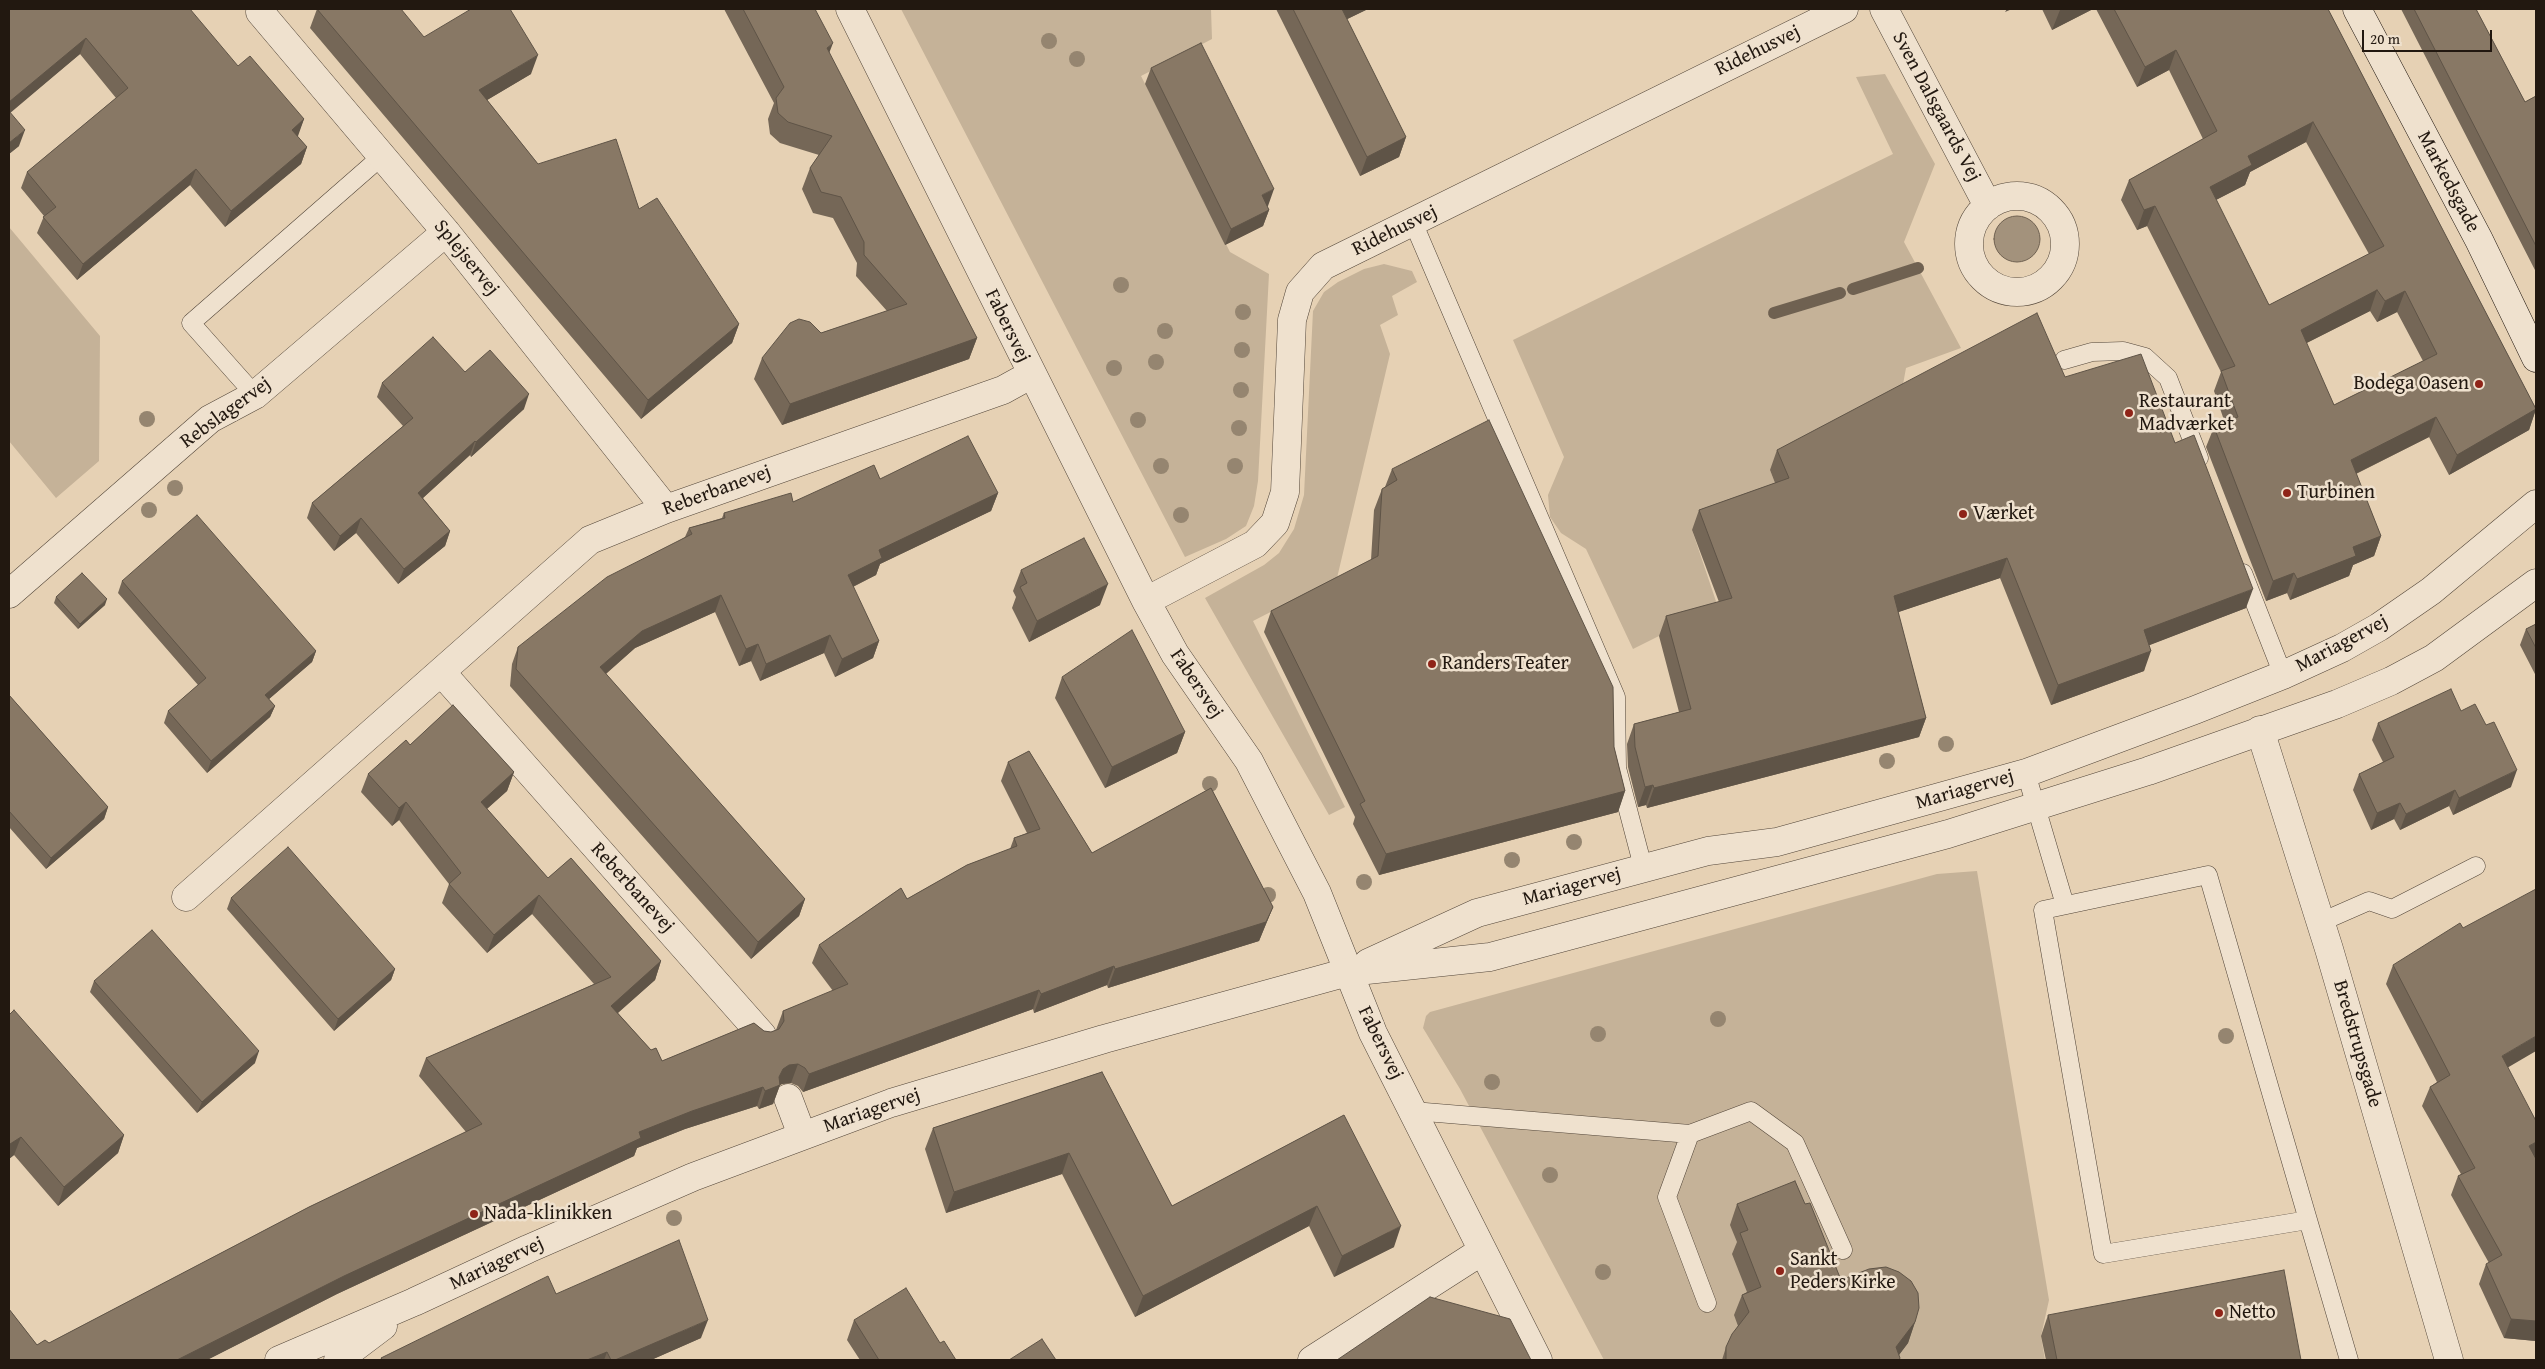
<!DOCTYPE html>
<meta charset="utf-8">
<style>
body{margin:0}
#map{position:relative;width:2545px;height:1369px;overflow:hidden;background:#e6d1b4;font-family:"Gentium Book Plus",serif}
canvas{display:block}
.frame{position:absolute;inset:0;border:10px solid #221810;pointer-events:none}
.scale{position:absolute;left:2362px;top:30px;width:130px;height:22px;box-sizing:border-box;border:2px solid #221810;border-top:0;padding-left:6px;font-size:15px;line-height:18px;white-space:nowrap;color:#221810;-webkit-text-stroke:4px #efe1ce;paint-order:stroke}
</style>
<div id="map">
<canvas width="2545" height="1369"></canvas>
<div class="frame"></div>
<div class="scale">20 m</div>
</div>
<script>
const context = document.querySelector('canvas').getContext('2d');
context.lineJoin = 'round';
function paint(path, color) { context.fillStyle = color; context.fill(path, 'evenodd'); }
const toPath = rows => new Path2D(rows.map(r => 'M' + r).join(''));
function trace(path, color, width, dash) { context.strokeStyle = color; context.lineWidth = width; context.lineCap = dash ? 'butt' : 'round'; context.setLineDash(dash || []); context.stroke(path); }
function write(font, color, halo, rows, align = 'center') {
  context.font = font + ' "Gentium Book Plus",serif'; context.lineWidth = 5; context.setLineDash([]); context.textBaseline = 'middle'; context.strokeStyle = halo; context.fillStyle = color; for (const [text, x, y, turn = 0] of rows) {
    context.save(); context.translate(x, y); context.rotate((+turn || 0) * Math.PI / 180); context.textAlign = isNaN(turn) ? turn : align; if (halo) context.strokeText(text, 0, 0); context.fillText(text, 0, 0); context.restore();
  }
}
paint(toPath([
 [901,9,1211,9,1212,39,1141,76,1230,252,1269,274,1258,481,1254,506,1246,526,1226,539,1185,557],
 [1885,74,1935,164,1904,242,1961,348,1906,368,1900,401,1770,470,1781,498,1692,530,1722,619,1659,636,1633,649,1586,549,1561,533,1550,517,1548,495,1564,457,1513,340,1893,154,1856,77],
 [9,227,100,336,99,461,56,498,9,441],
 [1384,264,1412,271,1417,282,1392,296,1398,315,1380,325,1390,354,1337,578,1253,621,1345,807,1329,815,1205,598,1264,565,1279,553,1294,529,1304,495,1313,311,1324,292,1338,282,1364,269],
 [1977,871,2049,1300,2041,1336,2045,1360,1604,1360,1460,1089,1423,1028,1426,1016,1430,1012,1937,874]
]), '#c5b298');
const water = toPath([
 '1994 239a23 23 0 1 1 46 0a23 23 0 1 1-46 0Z'
]);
paint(water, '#a3927c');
trace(water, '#6f6151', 1);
trace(toPath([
 [1853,289,1918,268],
 [1774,313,1840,293]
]), '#6f6151', 12);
const service = toPath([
 [1413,222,1616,697,1617,768,1643,867],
 [2064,360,2092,352,2123,351,2145,357,2168,378,2199,458],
 [255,395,191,323,382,156],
 [2243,573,2283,675],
 [2026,773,2065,905],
 [2321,922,2369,901,2392,909,2476,866],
 [1413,1111,1690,1134],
 [2308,1220,2103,1254,2043,910,2208,875,2276,1110,2308,1220,2349,1360],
 [1707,1303,1667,1197,1690,1134,1751,1111,1795,1143,1843,1250]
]);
const minor = toPath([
 [263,9,260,12,446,232,666,509],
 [850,9,1146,601,1175,654,1249,761,1317,893,1373,1033,1538,1360],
 [1884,9,1988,206],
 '1969 244a48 48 0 1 1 96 0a48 48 0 1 1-96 0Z',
 [9,594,210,419,255,395,446,232],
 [1146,601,1255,544,1275,523,1285,492,1292,320,1300,292,1323,266,1844,9],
 [442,673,762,1035],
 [2260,730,2329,949,2449,1360],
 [186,897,590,540,666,509,1003,390,1032,374],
 [788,1098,802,1135],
 [1312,1360,1482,1251]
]);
const tertiary = toPath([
 [1368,963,1477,913,1708,851,1777,842,1936,798,2026,773,2195,710,2283,675,2342,648,2379,627,2431,591,2536,504],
 [279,1360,414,1302,528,1249,693,1177,891,1103,1104,1039,1348,972,1490,957,1948,834,2148,771,2337,704,2391,681,2434,658,2536,583],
 [338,1360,383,1326]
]);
const secondary = toPath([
 [2357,9,2479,240,2536,358]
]);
trace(service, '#534639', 19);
trace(minor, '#534639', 29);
trace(tertiary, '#534639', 29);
trace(secondary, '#221810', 29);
trace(service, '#efe1ce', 18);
trace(minor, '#efe1ce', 28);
trace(tertiary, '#efe1ce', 28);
trace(secondary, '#efe1ce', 28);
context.fillStyle = '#958570';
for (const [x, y] of [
 [1049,41],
 [1077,59],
 [1121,285],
 [1243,312],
 [1165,331],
 [1242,350],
 [1156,362],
 [1114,368],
 [1241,390],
 [147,419],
 [1138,420],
 [1239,428],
 [1161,466],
 [1235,466],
 [175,488],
 [149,510],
 [1181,515],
 [1946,744],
 [1887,761],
 [1210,784],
 [1574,842],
 [1512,860],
 [1364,882],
 [1268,895],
 [1718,1019],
 [1598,1034],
 [2226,1036],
 [1492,1082],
 [1550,1175],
 [674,1218],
 [1603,1272]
]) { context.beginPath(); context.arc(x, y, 8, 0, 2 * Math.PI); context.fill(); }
paint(toPath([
 [9,9,238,66,304,119,297,136,307,147,301,164,225,227,190,185,77,280,37,233,44,216,21,188,27,172,116,98,80,54,10,112,19,146,9,154],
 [317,9,424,37,531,74,487,100,538,164,639,209,739,324,732,343,641,419,310,28],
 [724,9,815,9,829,53,977,338,969,359,782,425,754,379,762,358,821,333,887,311,856,276,857,263,833,218,813,213,802,189,810,168,819,155,780,143,770,134,768,119,774,103],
 [1276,9,1368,9,1347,19,1406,137,1399,157,1360,176],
 [2042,9,2093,9,2052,30],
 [2096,9,2328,9,2536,409,2529,430,2449,475,2429,437,2356,474,2381,536,2374,556,2353,565,2349,576,2290,600,2287,593,2266,601,2206,447,2214,427,2225,423,2214,391,2221,372,2147,226,2137,230,2121,200,2129,180,2203,139,2169,70,2137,87],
 [2306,142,2369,254,2269,305,2216,200,2245,185,2250,172],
 [2370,311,2377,322,2397,312,2423,361,2334,405,2306,343],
 [2401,9,2476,9,2525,102,2536,96,2536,272],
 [1151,68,1268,206,1267,206,1269,210,1263,226,1225,245,1145,84],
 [465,372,524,409,471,457,470,455,423,498,450,531,445,546,398,584,356,533,334,551,307,518,312,503,403,426,377,397,382,383],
 [2065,377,2175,443,2246,608,2149,645,2144,671,2051,705,2000,578,1898,612,1926,718,1919,737,1647,808,1646,805,1638,807,1628,767,1627,744,1634,724,1679,712,1659,636,1666,616,1719,602,1692,530,1699,510,1775,483,1770,470,1777,450],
 [1392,469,1614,747,1625,791,1618,812,1379,875,1353,824,1355,817,1264,632,1271,611,1371,560,1374,510,1382,489,1385,487],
 [880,479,998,493,991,511,880,564,876,575,853,587,879,641,873,658,835,677,824,653,760,681,751,661,739,666,715,612,635,648,606,674,805,899,799,916,751,959,510,686,512,664,518,647,685,537,689,528,722,518,724,513,793,502],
 [1021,570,1100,605,1029,642,1012,608,1016,597,1013,591],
 [122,581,316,651,312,662,269,699,275,706,270,717,207,773,164,723,168,711,198,685,118,593],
 [56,597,105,605,78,629,54,603],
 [2536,624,2536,676,2520,645,2526,629],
 [1062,677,1185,732,1177,753,1105,788,1055,698],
 [9,695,108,807,104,819,46,869,9,827],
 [453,705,514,772,507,791,487,809,548,878,571,858,661,961,655,980,618,1013,651,1050,656,1048,662,1061,754,1023,764,1031,771,1032,776,1030,783,1011,833,991,812,963,819,945,901,888,907,899,967,865,1010,849,1014,838,1027,833,1001,781,1008,762,1029,751,1092,853,1211,788,1273,907,1259,941,1108,988,1107,985,1034,1013,1033,1009,803,1092,798,1086,791,1083,782,1084,780,1085,773,1104,759,1109,757,1106,685,1129,637,1148,634,1156,337,1294,207,1360,9,1360,9,1309,37,1345,45,1340,49,1343,309,1207,466,1132,419,1076,426,1058,594,984,532,914,487,953,442,903,449,884,399,820,392,826,361,792,368,774,406,740,410,745],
 [2461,711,2511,787,2453,815,2449,806,2400,830,2394,819,2371,830,2353,790,2359,774,2383,762,2372,740,2378,723],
 [231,898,395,969,391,980,334,1031,227,909],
 [2393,965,2508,1068,2536,1159,2536,1341,2504,1338,2479,1284,2486,1264,2489,1263,2451,1195,2458,1176,2461,1174,2422,1106,2430,1087,2437,1082,2386,984],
 [94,981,255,1063,197,1113,90,992],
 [9,1015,124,1135,118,1153,58,1206,14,1155,9,1159],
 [1102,1072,1172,1206,1344,1115,1394,1247,1334,1277,1309,1226,1135,1317,1062,1174,946,1213,925,1149,933,1128],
 [1737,1204,1805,1204,1841,1280,1915,1322,1908,1343,1899,1355,1899,1360,1722,1360,1726,1347,1738,1326,1734,1315,1742,1295,1747,1292,1732,1254,1737,1242,1730,1225],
 [556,1294,701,1338,651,1360,380,1360,381,1358],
 [2048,1315,2301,1360,2046,1360,2041,1336],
 [854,1320,940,1343,956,1360,860,1360,847,1340]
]), '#756757');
paint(toPath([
 [1340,9,1368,9,1333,26],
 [2007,9,2012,9,2005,12],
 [2061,9,2093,9,2052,30,2060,10],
 [86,38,80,54,9,114,9,102],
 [833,43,825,64,827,48],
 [2176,50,2169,70,2137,87,2145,67],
 [538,55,531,74,472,109,479,90],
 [304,119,298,136,286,146,292,130],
 [2313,122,2306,142,2250,172,2245,185,2202,207,2210,187,2248,156],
 [25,130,19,146,9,154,9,143],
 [1406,137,1399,157,1360,176,1367,157],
 [307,147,301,164,225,227,231,211],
 [196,169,190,185,77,280,83,264],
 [1274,189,1268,206,1256,212,1262,195],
 [2155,206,2147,226,2137,230,2144,210],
 [1269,210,1263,226,1225,245,1231,229],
 [2377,290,2370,311,2293,350,2301,330],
 [2405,291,2397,312,2377,322,2385,301],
 [739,324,732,343,641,419,648,400],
 [977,338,969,359,782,425,790,404],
 [529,394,524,409,471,457,476,442],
 [2536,409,2529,430,2449,475,2457,455],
 [2436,417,2429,437,2343,480,2351,460],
 [475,441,470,455,413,507,418,493],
 [998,493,991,511,880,564,876,575,842,592,848,575,879,550],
 [361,518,356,533,334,551,340,536],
 [450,531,445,546,398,584,404,569],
 [2381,536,2374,556,2353,565,2349,576,2290,600,2297,579,2353,547],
 [2007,558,2000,578,1887,616,1894,596],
 [2294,573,2287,593,2266,601,2273,581],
 [1108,584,1100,605,1029,642,1037,621],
 [2253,589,2246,608,2137,650,2144,630],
 [721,595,715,612,635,648,594,684,600,667,642,631],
 [107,599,105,605,78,629,80,624],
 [830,635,824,653,760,681,766,664],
 [879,641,873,658,835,677,842,659],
 [758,644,751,661,739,666,746,649],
 [316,651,312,662,261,706,265,695],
 [2151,651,2144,671,2051,705,2058,685],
 [275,706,270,717,207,773,211,761],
 [1926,718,1919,737,1647,808,1654,788],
 [1185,732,1177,753,1105,788,1112,767],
 [2517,770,2511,787,2453,815,2459,798],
 [514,772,507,791,474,820,481,802],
 [1653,785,1646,805,1638,807,1645,787],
 [2455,790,2449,806,2400,830,2406,814],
 [1625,791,1618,812,1379,875,1386,854],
 [406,802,399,820,392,826,399,808],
 [2400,803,2394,819,2371,830,2377,813],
 [108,807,104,819,46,869,51,858],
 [539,895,532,914,487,953,494,935],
 [805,899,799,916,751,959,758,942],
 [1273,907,1259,941,1108,988,1115,969],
 [661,961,655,980,605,1024,611,1006],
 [1114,966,1107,985,1034,1013,1041,994],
 [395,969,391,980,334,1031,338,1019],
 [1039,990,1033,1009,803,1092,809,1074],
 [2536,1036,2536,1051,2495,1075,2502,1056],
 [259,1051,255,1063,197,1113,202,1102],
 [798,1064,791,1083,782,1084,780,1085,773,1104,759,1109,765,1091,779,1077,783,1069,789,1065],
 [763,1087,757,1106,685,1129,637,1148,634,1156,337,1294,207,1360,177,1360,344,1276,639,1132,692,1111],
 [124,1135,118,1153,58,1206,64,1187],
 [21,1137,14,1155,9,1159,9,1147,10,1144],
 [2536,1142,2536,1157,2522,1165,2529,1146],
 [1069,1153,1062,1174,946,1213,954,1192],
 [1317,1206,1309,1226,1135,1317,1143,1296],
 [1401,1226,1394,1247,1334,1277,1342,1256],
 [2511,1319,2536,1321,2536,1341,2504,1338],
 [708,1320,701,1338,651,1360,615,1360],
 [1915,1322,1908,1343,1895,1360,1896,1347],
 [607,1352,604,1360,587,1360]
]), '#5f5447');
const building = toPath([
 [9,9,190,9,238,66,250,56,304,119,292,130,307,147,231,211,196,169,83,264,43,217,56,207,27,172,128,88,86,38,9,102,9,9],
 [317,9,401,9,424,37,471,9,510,9,538,55,479,90,538,164,616,139,639,209,657,198,739,324,648,400,317,9],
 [743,9,815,9,833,43,827,48,977,338,790,404,762,358,790,323,799,319,810,322,821,333,907,304,864,255,864,242,841,197,821,192,810,168,832,136,788,122,778,113,776,98,784,87,743,9],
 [1293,9,1342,9,1406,137,1367,157,1293,9],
 [2114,9,2328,9,2536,409,2457,455,2436,417,2351,460,2381,536,2353,547,2356,556,2297,579,2294,573,2273,581,2214,427,2238,417,2221,371,2235,366,2155,206,2144,210,2129,180,2217,131,2176,50,2145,67,2114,9],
 [2313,122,2384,246,2269,305,2210,187,2252,165,2248,156,2313,122],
 [2377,290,2385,301,2405,291,2437,354,2334,405,2301,330,2377,290],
 [2414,9,2476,9,2525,102,2536,96,2536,246,2414,9],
 [1201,43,1274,189,1262,195,1269,210,1231,229,1151,68,1201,43],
 [9,111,25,130,9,143,9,111],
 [2037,313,2065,377,2141,354,2175,443,2194,435,2253,589,2144,630,2151,651,2058,685,2007,558,1894,596,1926,718,1654,788,1653,785,1645,787,1635,747,1634,724,1691,709,1666,616,1732,598,1699,510,1789,478,1777,450,2037,313],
 [433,337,465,372,490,350,529,394,476,442,475,441,418,493,450,531,404,569,361,518,340,536,312,503,413,418,382,383,433,337],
 [1489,420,1613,687,1614,747,1625,791,1386,854,1360,804,1365,801,1271,611,1378,556,1382,489,1397,480,1392,469,1489,420],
 [968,436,998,493,879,550,882,558,848,575,879,641,842,659,830,635,766,664,758,644,746,649,721,595,642,631,600,667,805,899,758,942,516,669,518,647,607,577,692,534,689,528,725,518,724,513,791,493,793,502,874,465,880,479,968,436],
 [197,515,316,651,265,695,275,706,211,761,168,711,206,678,122,581,197,515],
 [1084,538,1108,584,1037,621,1020,587,1027,583,1021,570,1084,538],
 [82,573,107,599,80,624,56,597,82,573],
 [2536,624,2536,648,2526,629,2536,624],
 [1132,630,1185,732,1112,767,1062,677,1132,630],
 [2451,689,2461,711,2475,704,2486,725,2494,722,2517,770,2459,798,2455,790,2406,814,2400,803,2377,813,2359,774,2394,757,2378,723,2451,689],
 [9,695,108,807,51,858,9,811,9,695],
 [453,705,514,772,481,802,548,878,571,858,661,961,611,1006,651,1050,656,1048,662,1061,754,1023,764,1031,771,1032,779,1029,784,1021,783,1011,848,984,819,945,901,888,907,899,967,865,1017,846,1014,838,1040,829,1008,762,1029,751,1092,853,1211,788,1273,907,1266,922,1115,969,1114,966,1041,994,1039,990,809,1074,805,1068,798,1064,789,1065,783,1069,779,1077,780,1085,765,1091,763,1087,692,1111,639,1132,641,1138,344,1276,177,1360,9,1360,9,1309,37,1345,45,1340,49,1343,309,1207,482,1124,426,1058,611,977,539,895,494,935,449,884,461,873,406,802,399,808,368,774,406,740,410,745,453,705],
 [288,847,395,969,338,1019,231,898,288,847],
 [2536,889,2536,1036,2502,1056,2536,1121,2536,1142,2529,1146,2536,1159,2536,1321,2511,1319,2486,1264,2502,1255,2458,1176,2475,1168,2430,1087,2450,1075,2393,965,2460,923,2463,928,2536,889],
 [152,930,259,1051,202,1102,94,981,152,930],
 [14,1010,124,1135,64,1187,21,1137,10,1144,9,1143,9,1015,14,1010],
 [1102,1072,1172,1206,1344,1115,1401,1226,1342,1256,1317,1206,1143,1296,1069,1153,954,1192,933,1128,1102,1072],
 [1795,1181,1805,1204,1810,1203,1841,1280,1869,1269,1886,1267,1899,1272,1911,1281,1918,1293,1919,1308,1915,1322,1896,1347,1900,1358,1899,1360,1726,1360,1726,1347,1732,1334,1749,1312,1742,1295,1761,1287,1740,1233,1748,1230,1737,1204,1795,1181],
 [679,1240,708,1320,615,1360,611,1360,607,1352,587,1360,383,1360,381,1358,548,1276,556,1294,679,1240],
 [2284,1270,2301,1360,2057,1360,2048,1315,2284,1270],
 [906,1288,940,1343,944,1341,956,1360,879,1360,854,1320,906,1288],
 [1430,1297,1510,1319,1531,1360,1337,1360,1430,1297],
 [1042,1339,1056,1360,1009,1360,1042,1339]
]);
paint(building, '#887865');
trace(building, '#5f5447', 1);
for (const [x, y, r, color] of [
 [2479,384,5,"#8f2418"],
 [2129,413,5,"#8f2418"],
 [2287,493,5,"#8f2418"],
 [1963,514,5,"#8f2418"],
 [1432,664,5,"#8f2418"],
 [474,1214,5,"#8f2418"],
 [1780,1271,5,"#8f2418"],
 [2219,1313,5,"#8f2418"]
]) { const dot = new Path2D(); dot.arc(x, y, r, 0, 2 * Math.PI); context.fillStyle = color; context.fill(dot); trace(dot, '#efe1ce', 2); }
write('20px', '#221810', '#efe1ce', [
 ["Ridehusvej",1758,51,-26],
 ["Sven Dalsgaards Vej",1936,107,62],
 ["Markedsgade",2448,182,62],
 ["Ridehusvej",1395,231,-26],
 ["Splejservej",466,258,51],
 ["Fabersvej",1007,326,64],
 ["Rebslagervej",226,413,-36],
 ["Reberbanevej",717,491,-20],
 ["Mariagervej",2342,644,-28],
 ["Fabersvej",1196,684,56],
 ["Mariagervej",1965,790,-16],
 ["Mariagervej",1572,887,-15],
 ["Reberbanevej",632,888,48],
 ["Fabersvej",1380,1043,64],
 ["Bredstrupsgade",2357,1044,74],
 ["Mariagervej",872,1111,-19],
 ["Mariagervej",497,1264,-25]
]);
write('20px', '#221810', '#efe1ce', [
 ["Bodega Oasen",2469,384,"right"],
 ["Restaurant",2139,402],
 ["Madværket",2139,425],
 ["Turbinen",2297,493],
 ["Værket",1973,514],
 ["Randers Teater",1442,664],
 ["Nada-klinikken",484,1214],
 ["Sankt",1790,1260],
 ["Peders Kirke",1790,1283],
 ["Netto",2229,1313]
], 'left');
</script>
